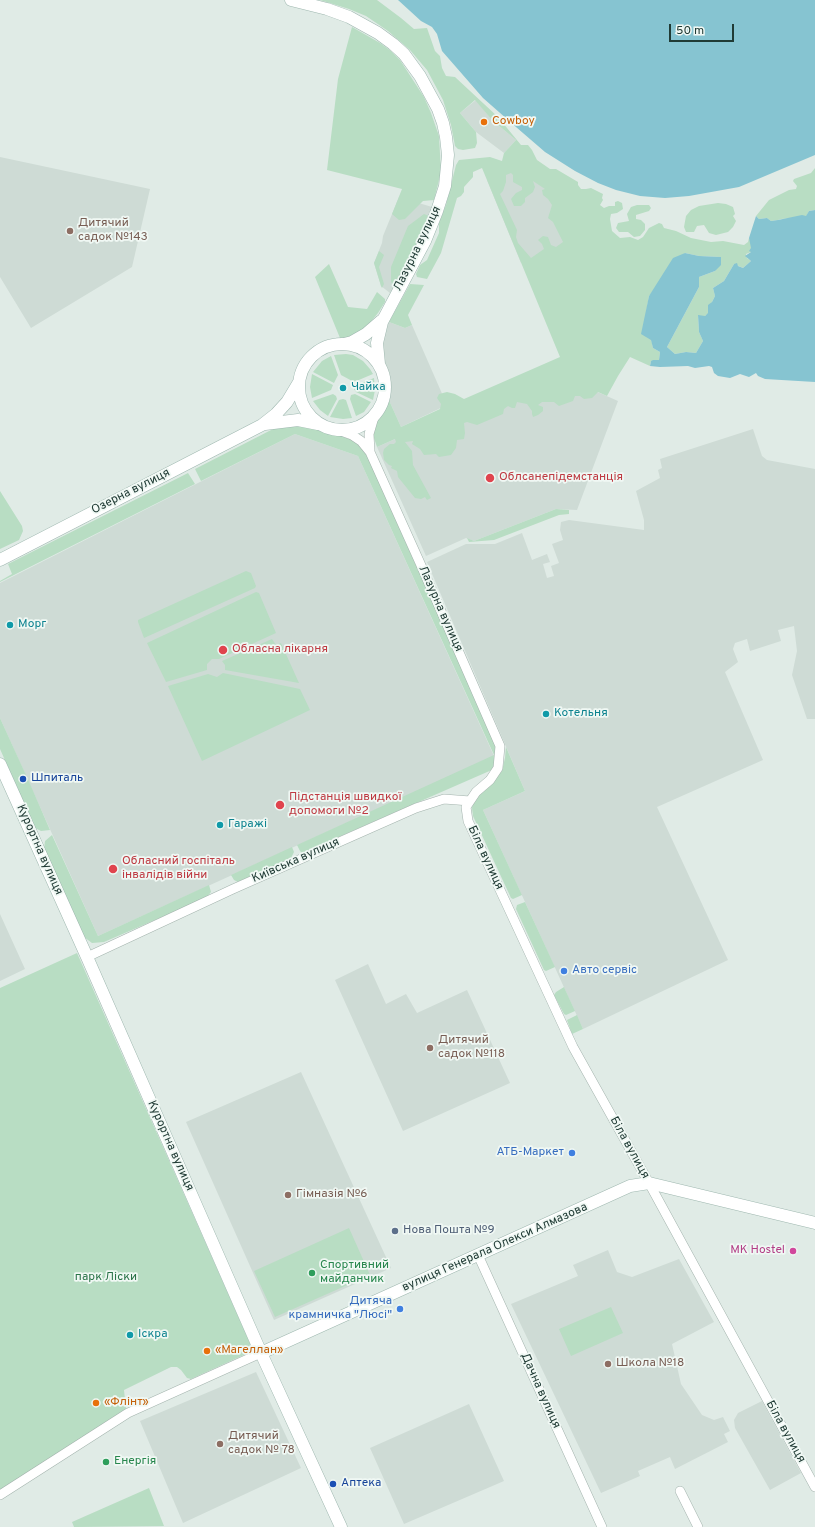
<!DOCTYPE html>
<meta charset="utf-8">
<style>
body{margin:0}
#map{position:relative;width:815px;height:1527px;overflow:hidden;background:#e0ebe6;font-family:Overpass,sans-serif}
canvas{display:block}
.scale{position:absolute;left:669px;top:24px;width:65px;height:18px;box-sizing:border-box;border:2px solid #203b35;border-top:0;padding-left:5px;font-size:12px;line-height:14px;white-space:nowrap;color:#203b35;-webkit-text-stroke:3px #f0f8f4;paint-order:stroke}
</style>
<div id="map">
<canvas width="815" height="1527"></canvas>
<div class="scale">50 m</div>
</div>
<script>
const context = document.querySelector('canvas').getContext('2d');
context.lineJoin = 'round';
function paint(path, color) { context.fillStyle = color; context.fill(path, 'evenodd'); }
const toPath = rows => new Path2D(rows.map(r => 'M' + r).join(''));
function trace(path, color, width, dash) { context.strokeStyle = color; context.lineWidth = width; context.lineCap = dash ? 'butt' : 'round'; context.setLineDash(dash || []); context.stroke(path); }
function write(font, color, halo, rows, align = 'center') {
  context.font = font + ' Overpass,sans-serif'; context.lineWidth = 3.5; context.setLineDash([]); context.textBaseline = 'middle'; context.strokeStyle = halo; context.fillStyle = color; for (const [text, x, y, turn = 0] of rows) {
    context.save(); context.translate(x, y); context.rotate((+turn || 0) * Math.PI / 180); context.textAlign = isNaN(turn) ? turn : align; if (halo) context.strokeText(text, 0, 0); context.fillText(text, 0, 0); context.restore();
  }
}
paint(toPath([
 [476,100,492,120,516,140,504,153,476,132,460,113],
 [0,157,150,189,132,267,31,328,0,277],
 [516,168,545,188,570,242,521,263,487,180],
 [399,197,432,207,410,258,390,293,381,286,374,263,382,243,383,236],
 [389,322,405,328,412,325,447,405,401,427,388,398,390,390,390,381,387,369,382,359,384,331],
 [530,379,584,386,618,401,577,510,556,509,474,541,466,538,426,556,377,447],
 [753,429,762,456,767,460,815,469,815,719,807,719,792,675,797,651,794,626,778,630,781,641,750,651,747,639,735,643,733,649,738,662,725,672,763,760,657,807,728,960,583,1029,483,810,525,791,427,562,466,544,495,544,522,533,532,560,547,554,550,562,543,564,547,578,554,576,551,566,559,563,552,544,563,540,560,530,561,522,569,520,644,530,644,520,636,491,660,478,658,470,662,468,660,459],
 [295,434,358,456,494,756,98,936,0,718,0,583],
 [0,914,25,969,0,981],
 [368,964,386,1004,406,994,417,1013,467,990,510,1083,403,1131,335,980],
 [301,1072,391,1268,274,1320,186,1122],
 [608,1250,617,1272,632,1277,679,1259,714,1322,672,1344,681,1384,702,1415,714,1420,723,1417,730,1431,724,1434,728,1442,675,1469,670,1457,638,1471,640,1476,601,1493,511,1304,578,1276,573,1265],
 [256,1372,301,1468,183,1523,140,1421],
 [762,1401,801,1473,770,1490,735,1428,734,1420,738,1413],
 [469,1404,504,1481,404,1524,370,1448]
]), '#cedbd5');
paint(toPath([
 [320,0,377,0,401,18,414,29,427,28,435,51,440,56,442,68,446,76,455,77,498,117,521,145,528,145,532,150,537,160,550,169,556,169,578,182,578,185,581,189,586,189,591,188,603,194,602,198,603,200,600,205,604,208,609,206,615,206,615,202,618,201,622,203,623,209,617,213,611,214,610,219,612,231,620,238,630,237,638,240,643,237,649,228,659,223,662,224,664,228,676,231,691,238,711,242,723,241,744,245,748,242,749,238,751,242,751,252,746,254,747,258,751,261,743,268,734,264,724,281,713,288,715,296,708,310,709,313,705,316,698,316,699,332,703,341,696,353,686,352,675,354,667,347,699,287,699,277,715,271,721,257,699,256,685,253,649,296,646,313,653,348,660,352,659,360,651,361,650,366,630,357,618,376,607,396,598,392,592,398,584,399,580,396,575,396,573,401,559,406,554,402,542,402,538,405,543,407,543,411,538,415,533,417,532,414,532,411,527,404,517,402,515,408,512,408,508,406,504,409,503,414,477,425,467,422,464,423,465,433,464,439,457,440,456,448,451,455,439,457,436,454,424,455,420,449,412,444,413,441,405,442,412,451,413,465,431,498,427,500,425,497,421,499,415,498,398,477,397,471,391,468,392,466,389,465,384,460,383,453,384,449,390,444,394,444,396,442,395,439,377,447,373,435,376,422,385,407,388,398,401,427,440,409,441,404,437,398,439,394,447,392,455,394,464,399,560,357,482,168,473,172,473,177,464,187,464,192,461,196,457,198,441,253,427,279,417,277,416,274,420,265,427,260,439,233,439,223,446,205,456,165,459,160,490,157,502,161,504,153,516,140,492,120,475,100,460,113,476,132,477,143,475,148,463,150,458,149,455,146,451,125,443,100,427,70,410,50,388,31,366,16,349,9],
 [511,173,513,175,513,182,522,187,522,190,516,193,511,199,514,206,521,206,525,202,525,198,533,192,535,187,533,181,545,189,542,190,543,195,548,199,552,205,548,218,553,222,563,242,556,247,551,245,548,237,543,236,538,240,542,244,544,249,531,258,518,243,516,237,517,230,500,194,503,191,506,182,506,175],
 [352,27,380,43,391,51,400,60,424,97,431,113,439,136,441,172,434,200,423,201,405,219,399,220,392,214,402,189,327,170,338,79],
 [815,168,815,210,809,211,806,217,781,219,778,220,771,221,767,218,759,219,756,216,769,200,789,190,796,189,797,186,793,181,794,179,811,173],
 [718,203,726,204,733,207,735,214,733,216,736,221,733,227,728,232,716,235,709,233,704,225,697,226,694,232,686,232,684,227,686,216,691,210,699,206],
 [637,205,649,205,651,208,649,211,636,215,636,219,641,220,645,224,645,230,640,236,634,237,628,232,619,232,616,228,618,223,629,221,627,214,631,207],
 [424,214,429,216,419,239,393,287,391,281,391,267,408,226],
 [379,251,384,255,379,267,384,284,382,288,381,286,374,263],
 [329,264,348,307,367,309,377,292,385,299,385,302,378,313,369,324,363,330,350,337,340,338,315,277],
 [410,284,424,285,408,315,412,325,405,328,389,322],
 [346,354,353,355,363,361,370,369,373,374,354,382,341,375,334,355],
 [331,356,338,375,334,383,313,372,322,361],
 [312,374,333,385,331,390,312,398,310,387],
 [374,378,375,390,373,400,356,392,354,389,356,385],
 [333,394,336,396,337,399,328,416,320,410,313,401],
 [355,394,371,402,364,412,356,416,350,399,351,395],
 [343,399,346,400,352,418,343,419,330,417,339,400],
 [286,425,318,428,352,440,358,444,366,453,498,749,494,769,302,853,300,851,297,845,494,755,358,456,295,434,201,481,195,469,273,429],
 [188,473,195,484,0,582,0,581,12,574,8,564],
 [0,491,22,526,23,531,19,540,0,549],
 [556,509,569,510,569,514,559,515,494,540,469,542,467,538,474,541],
 [246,571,251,573,256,586,255,588,144,638,138,622,138,620],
 [256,592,259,593,276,633,219,659,212,659,207,664,207,670,166,682,147,643],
 [272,639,276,645,281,643,299,683,225,670,225,665,222,661],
 [223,673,300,689,310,710,202,761,168,686,208,674,217,677],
 [0,718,31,786,50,830,41,831,35,828,0,749],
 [506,747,525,791,483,810,522,895,513,899,511,898,473,816,472,808,473,802,478,794,492,782,502,771,505,758],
 [52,835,98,936,209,885,211,892,206,898,104,942,92,943,84,937,44,849,45,841],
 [292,847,294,852,291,858,238,882,234,880,231,875],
 [525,902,555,967,546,971,544,970,516,909,517,905],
 [77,953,250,1343,250,1349,246,1354,191,1379,187,1378,181,1370,177,1367,171,1367,124,1390,126,1409,0,1490,0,988],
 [564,987,575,1011,566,1015,564,1014,554,995,556,992],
 [577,1015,583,1029,572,1034,567,1020],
 [349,1228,370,1275,275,1317,254,1271],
 [611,1307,623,1333,571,1356,559,1329],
 [149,1488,164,1526,74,1527,72,1522]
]), '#b8ddc3');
paint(toPath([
 [398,0,815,0,815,155,739,187,689,196,665,198,640,196,616,190,598,183,575,171,545,152,516,127,483,98,442,51,437,34,432,27,421,21],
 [815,210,815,382,765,379,758,376,756,373,749,377,740,374,730,378,718,376,714,373,712,367,709,366,695,368,688,366,660,367,650,366,651,361,653,360,659,360,660,352,653,348,651,340,641,334,649,296,673,258,685,253,699,256,721,257,721,265,715,271,699,277,699,287,667,347,675,354,686,352,696,353,703,341,699,332,698,315,705,316,708,313,708,305,712,302,715,296,713,288,724,281,734,264,737,263,738,266,743,268,751,261,745,256,751,252,749,251,751,248,749,238,756,216,759,219,767,218,771,221,778,220,802,215,806,216,809,211]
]), '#86c4d1');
const street = toPath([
 [341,431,352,435,361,441,370,452,420,563,500,746,498,768,490,780,476,792,466,807,468,821,573,1047,649,1183,815,1487],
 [370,452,369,434,374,417],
 [87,957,233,889,416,808,444,799,470,801],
 [478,1255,602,1527],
 [680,1491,698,1527],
 [0,1495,128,1413,261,1353]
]);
const secondary = toPath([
 [291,0,327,9,349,17,378,33,393,44,404,54,420,76,438,109,443,123,446,137,448,155,445,186,437,211,425,241,382,322,377,343,379,364],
 '299 387a43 43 0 1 1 86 0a43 43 0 1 1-86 0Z',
 [344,344,352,342,366,334,381,321],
 [265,424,298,420,318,424],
 [0,560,262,425,276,414,287,402,299,382],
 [0,764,87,957,261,1353,341,1527],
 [261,1353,630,1186,649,1183,815,1223]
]);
trace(street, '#a3b3ad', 10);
trace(secondary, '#9eb7af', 13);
trace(street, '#fff', 9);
trace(secondary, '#fff', 12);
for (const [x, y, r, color] of [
 [484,122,4,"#e8710a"],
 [70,231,4,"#8d6e63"],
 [343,388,4,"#0f9aa8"],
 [490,478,5,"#e0444e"],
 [10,625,4,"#0f9aa8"],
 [223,650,5,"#e0444e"],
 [546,714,4,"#0f9aa8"],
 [23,779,4,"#1a4fb4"],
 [280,805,5,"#e0444e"],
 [220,825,4,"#0f9aa8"],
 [113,869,5,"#e0444e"],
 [564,971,4,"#3f7fe0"],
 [430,1048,4,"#8d6e63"],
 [572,1153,4,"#3f7fe0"],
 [288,1195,4,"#8d6e63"],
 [395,1231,4,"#5c6f8a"],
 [793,1251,4,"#d1479c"],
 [312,1273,4,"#2e9e5b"],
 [400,1309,4,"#3f7fe0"],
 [130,1335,4,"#0f9aa8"],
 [207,1351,4,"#e8710a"],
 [608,1364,4,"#8d6e63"],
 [96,1403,4,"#e8710a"],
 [220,1444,4,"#8d6e63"],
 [106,1462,4,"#2e9e5b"],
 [333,1484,4,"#1a4fb4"]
]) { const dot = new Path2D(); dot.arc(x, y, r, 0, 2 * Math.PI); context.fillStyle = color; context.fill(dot); trace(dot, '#f0f8f4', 1.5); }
write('12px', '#c56008', '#f0f8f4', [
 ["Cowboy",492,122],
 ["«Магеллан»",215,1351],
 ["«Флінт»",104,1403]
], 'left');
write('12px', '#785e54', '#f0f8f4', [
 ["Дитячий",78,224],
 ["садок №143",78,238],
 ["Дитячий",438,1041],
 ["садок №118",438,1055],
 ["Гімназія №6",296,1195],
 ["Школа №18",616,1364],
 ["Дитячий",228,1437],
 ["садок № 78",228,1451]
], 'left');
write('12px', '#203b35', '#f0f8f4', [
 ["Лазурна вулиця",418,249,-64],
 ["Озерна вулиця",131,492,-27],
 ["Лазурна вулиця",440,609,66],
 ["Курортна вулиця",39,850,66],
 ["Біла вулиця",485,858,65],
 ["Київська вулиця",296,861,-24],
 ["Курортна вулиця",170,1146,66],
 ["Біла вулиця",629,1148,61],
 ["вулиця Генерала Олекси Алмазова",495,1248,-24],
 ["Дачна вулиця",540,1391,66],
 ["Біла вулиця",785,1432,61]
]);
write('12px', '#0d838f', '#f0f8f4', [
 ["Чайка",351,388],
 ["Морг",18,625],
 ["Котельня",554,714],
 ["Гаражі",228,825],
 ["Іскра",138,1335]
], 'left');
write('12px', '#be3a42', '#f0f8f4', [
 ["Облсанепідемстанція",499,478],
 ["Обласна лікарня",232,650],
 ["Підстанція швидкої",289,798],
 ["допомоги №2",289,812],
 ["Обласний госпіталь",122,862],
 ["інвалідів війни",122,876]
], 'left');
write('12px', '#164399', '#f0f8f4', [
 ["Шпиталь",31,779],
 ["Аптека",341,1484]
], 'left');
write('12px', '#366cbe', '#f0f8f4', [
 ["Авто сервіс",572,971,"left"],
 ["АТБ-Маркет",564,1153],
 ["Дитяча",392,1302],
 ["крамничка \"Люсі\"",392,1316]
], 'right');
write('12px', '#4e5e75', '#f0f8f4', [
 ["Нова Пошта №9",403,1231]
], 'left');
write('12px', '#b23c85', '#f0f8f4', [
 ["MK Hostel",785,1251]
], 'right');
write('12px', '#27864d', '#f0f8f4', [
 ["Спортивний",320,1266],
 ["майданчик",320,1280],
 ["Енергія",114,1462]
], 'left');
write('12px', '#2a7348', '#f0f8f4', [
 ["парк Ліски",106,1278]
]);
</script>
